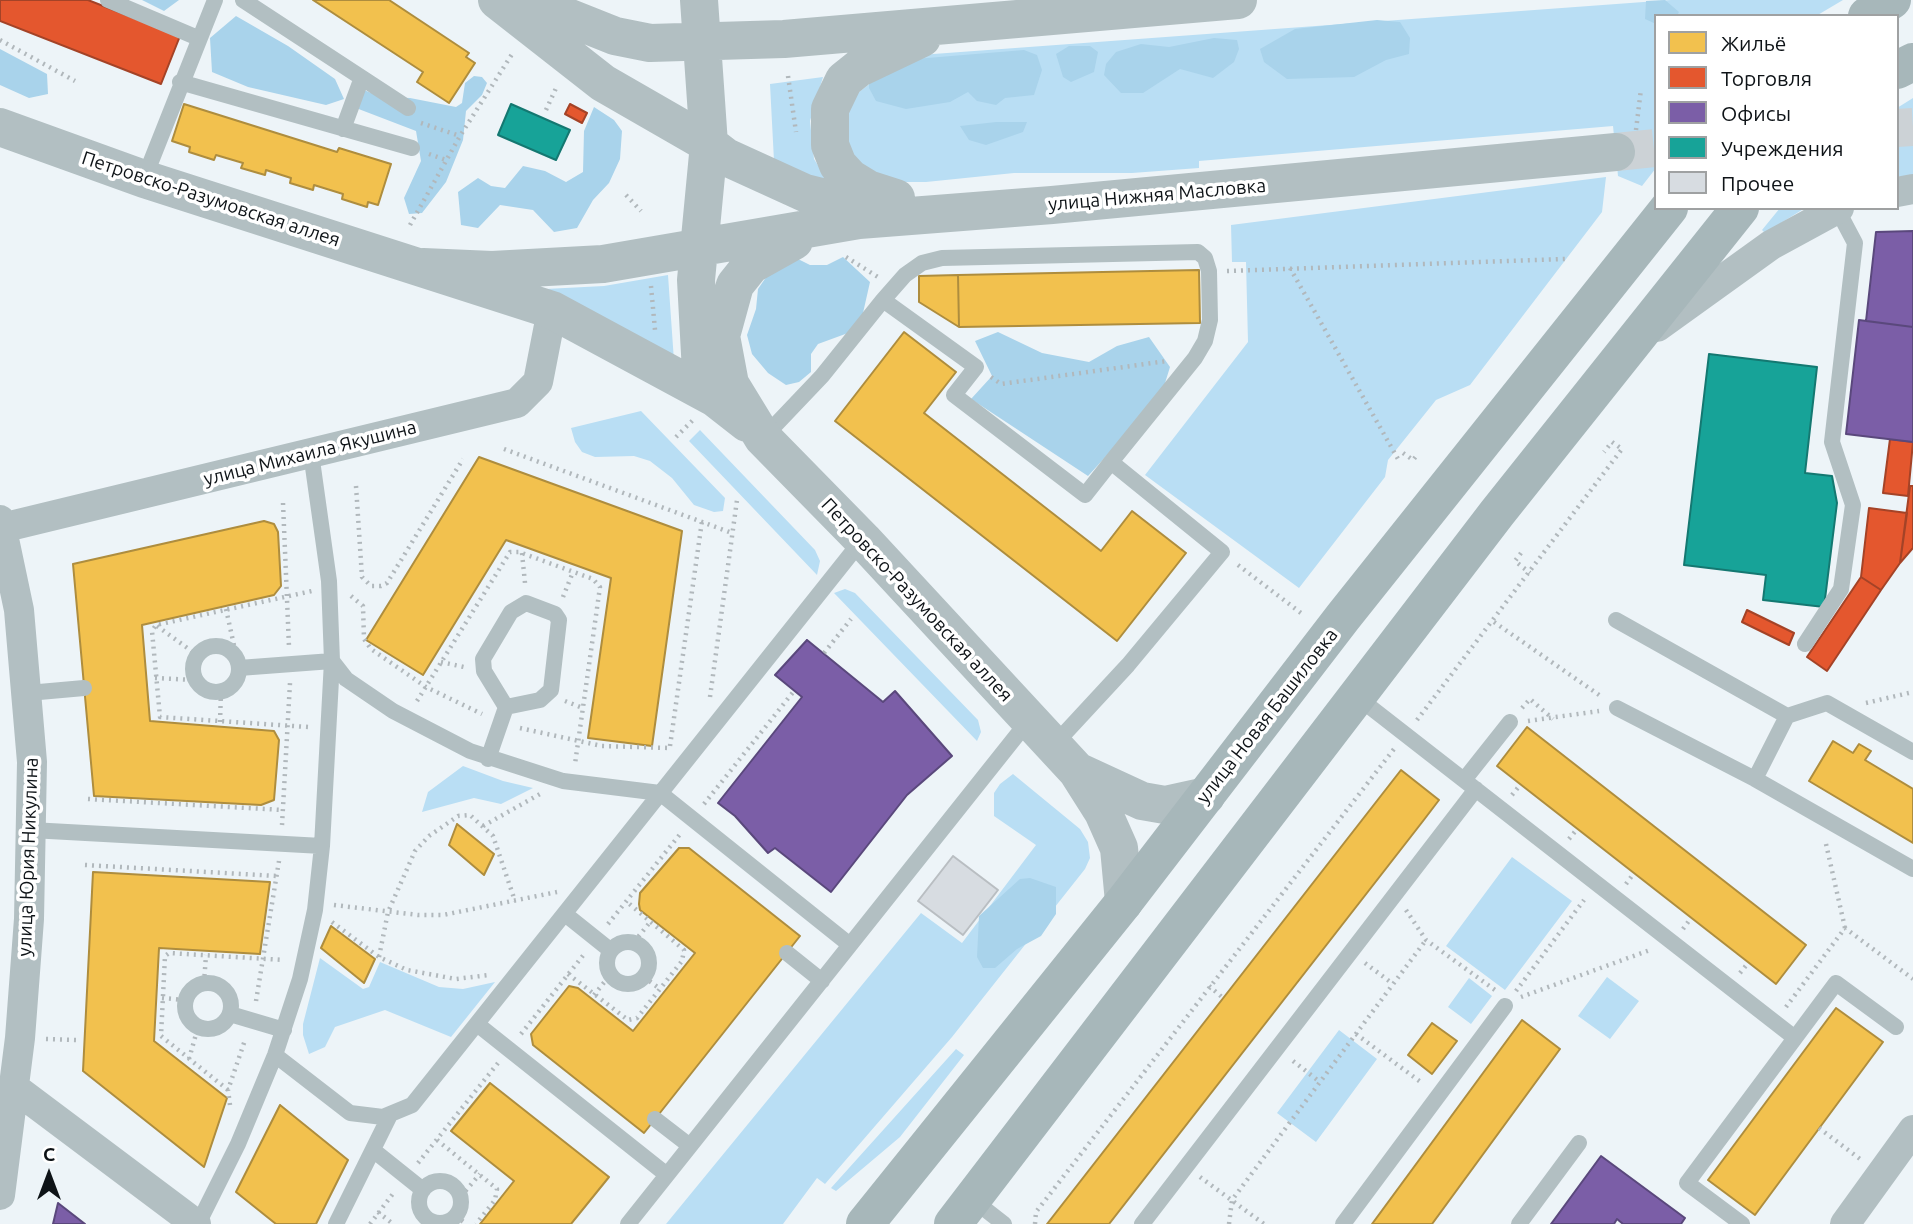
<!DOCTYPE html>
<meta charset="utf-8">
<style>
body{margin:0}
#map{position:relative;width:1913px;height:1224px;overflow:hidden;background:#edf4f8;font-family:Ubuntu,sans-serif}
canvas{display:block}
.legend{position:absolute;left:1654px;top:14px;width:245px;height:196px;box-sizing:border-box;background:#fff;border:2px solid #9fa1a2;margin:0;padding:9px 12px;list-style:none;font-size:21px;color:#0e1317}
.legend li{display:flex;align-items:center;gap:14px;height:35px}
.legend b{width:35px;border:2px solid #9fa1a2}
.north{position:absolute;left:14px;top:1140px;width:70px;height:70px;-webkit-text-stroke:5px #fff;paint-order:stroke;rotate:0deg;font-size:19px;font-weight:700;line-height:28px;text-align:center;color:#0e1317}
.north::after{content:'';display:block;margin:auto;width:24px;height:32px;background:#0e1317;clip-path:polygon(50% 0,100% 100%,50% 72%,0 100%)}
</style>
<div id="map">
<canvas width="1913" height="1224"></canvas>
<ul class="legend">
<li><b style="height:19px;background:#f2c14e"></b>Жильё</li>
<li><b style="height:19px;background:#e4572e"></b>Торговля</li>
<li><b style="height:19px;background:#7b5ea7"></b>Офисы</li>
<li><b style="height:19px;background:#17a398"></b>Учреждения</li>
<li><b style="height:19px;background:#d7dce1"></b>Прочее</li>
</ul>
<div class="north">С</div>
</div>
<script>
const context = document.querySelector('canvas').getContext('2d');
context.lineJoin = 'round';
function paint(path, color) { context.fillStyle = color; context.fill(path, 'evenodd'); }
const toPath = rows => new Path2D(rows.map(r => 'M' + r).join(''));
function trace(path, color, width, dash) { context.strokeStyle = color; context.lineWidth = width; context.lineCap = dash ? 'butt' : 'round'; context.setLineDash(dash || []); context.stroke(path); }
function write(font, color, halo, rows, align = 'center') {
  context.font = font + ' Ubuntu,sans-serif'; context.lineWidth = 7; context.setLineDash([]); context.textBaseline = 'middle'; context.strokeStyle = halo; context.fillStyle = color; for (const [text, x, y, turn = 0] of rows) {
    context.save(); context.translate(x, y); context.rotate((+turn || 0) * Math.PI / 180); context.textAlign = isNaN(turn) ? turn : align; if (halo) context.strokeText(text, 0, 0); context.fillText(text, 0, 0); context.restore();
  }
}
paint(toPath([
 [1671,0,1843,0,1816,16,1656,16,1656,168,1642,186,1618,176,1613,126,1199,161,1199,168,1132,173,1014,173,926,182,890,182,870,175,848,152,842,105,906,56],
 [823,77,810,121,814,159,831,186,774,161,770,84],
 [1913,98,1913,175,1897,177,1897,108],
 [1606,177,1602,212,1470,385,1436,400,1388,460,1385,477,1299,588,1145,475,1248,342,1246,262,1232,262,1231,225],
 [1780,208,1805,208,1765,233,1762,230],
 [668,275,674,361,526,290,604,286],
 [641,411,725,498,723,511,714,512,694,505,672,478,650,461,634,456,595,457,582,452,575,442,571,428],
 [700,430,815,550,820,561,817,575,689,441],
 [845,589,855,593,978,720,981,732,977,741,834,593],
 [463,766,503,781,533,788,501,804,474,798,422,812,428,792],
 [1013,774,1080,829,1088,842,1090,858,1085,869,952,1037,825,1184,817,1178,783,1224,666,1224,921,913,962,943,1036,845,994,816,994,793,1000,784],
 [1512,857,1572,901,1505,990,1446,946],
 [320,958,363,989,369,987,380,962,439,987,463,989,495,982,451,1037,385,1010,335,1027,325,1047,309,1054,303,1035,303,1024],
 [1607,977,1639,1001,1610,1039,1578,1016],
 [1469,978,1492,996,1471,1024,1448,1007],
 [1339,1030,1377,1059,1316,1142,1277,1113],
 [956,1049,964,1055,900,1137,836,1191,831,1188]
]), '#b9def4');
paint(toPath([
 [142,0,179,0,164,11],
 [1665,0,1679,12,1677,16,1656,16,1656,24,1645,19,1646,1],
 [236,16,288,46,335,79,344,99,326,105,248,87,212,72,210,38],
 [1377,20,1400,22,1410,38,1409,54,1386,60,1354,77,1287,79,1264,62,1260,49,1295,29],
 [1214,38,1237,40,1239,49,1234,62,1213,78,1180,69,1143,93,1121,93,1104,75,1106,64,1116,52,1141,44,1169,47],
 [1069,46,1090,46,1098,52,1094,72,1071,82,1063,77,1056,54],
 [0,49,47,74,48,94,29,98,0,85],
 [1024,50,1037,55,1042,70,1034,95,1005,98,996,105,977,101,968,92,950,102,906,109,876,101,869,88,869,77,915,59],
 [474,76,482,77,487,83,482,95,466,111,463,140,446,182,422,213,409,214,404,198,421,161,416,131,356,108,364,90,381,97,410,98,456,107,462,103,465,83],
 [594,107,614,120,622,131,620,159,609,183,593,200,577,228,554,232,533,210,500,205,478,228,461,225,458,192,478,178,491,186,505,188,523,166,545,171,566,182,583,172,584,131],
 [996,122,1027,122,1023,132,986,145,969,140,960,126],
 [843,257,870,282,863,313,848,333,818,344,811,354,811,372,799,382,786,385,768,373,752,354,747,335,756,309,758,289,771,270,798,259,810,265,827,265],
 [998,332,1042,353,1089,362,1117,346,1149,337,1170,367,1161,396,1088,476,971,399,992,376,975,341],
 [1030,878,1056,887,1056,914,1041,936,1017,949,995,968,983,968,977,957,979,916,1020,879]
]), '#a9d3eb');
const homes = toPath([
 [313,0,389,0,469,53,466,57,475,63,449,103,417,82,423,72,313,0],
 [184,104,337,152,339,148,391,164,378,205,368,202,367,207,342,199,343,194,314,185,313,190,290,183,291,178,266,170,265,175,241,168,243,163,216,155,214,160,189,152,190,147,172,141,184,104],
 [1199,270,1200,323,959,327,958,275,1199,270],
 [958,275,959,327,919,302,919,276,958,275],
 [904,332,956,372,924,413,1101,551,1132,511,1186,553,1117,641,835,421,904,332],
 [479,457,682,531,652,746,588,738,611,578,506,540,423,675,366,640,479,457],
 [264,521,274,524,278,532,281,586,274,595,142,625,150,721,274,731,279,740,274,800,261,805,94,796,73,564,264,521],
 [1527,727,1806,945,1776,984,1497,766,1527,727],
 [1833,741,1853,753,1859,744,1871,751,1865,760,1913,789,1913,843,1809,781,1833,741],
 [1401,770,1439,800,1423,821,1109,1224,1047,1224,1401,770],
 [457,824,494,854,484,875,449,845,457,824],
 [679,848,689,848,800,936,644,1133,533,1045,531,1034,569,986,578,988,633,1031,695,953,640,910,639,904,640,893,679,848],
 [93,872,270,882,260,954,159,948,154,1041,227,1098,204,1167,83,1071,93,872],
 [331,926,375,959,364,983,321,948,331,926],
 [1836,1008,1883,1042,1755,1215,1708,1180,1836,1008],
 [1522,1020,1560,1049,1432,1224,1372,1224,1522,1020],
 [1432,1023,1457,1041,1432,1074,1408,1055,1432,1023],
 [490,1083,609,1177,571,1224,480,1224,514,1181,451,1131,490,1083],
 [280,1105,348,1160,316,1224,276,1224,236,1192,280,1105]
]);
paint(homes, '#f2c14e');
trace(homes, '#ae8d3e', 2);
const shops = toPath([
 [0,0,88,0,180,36,161,84,0,21,0,0],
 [570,104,587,113,582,123,565,114,570,104],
 [1890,439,1913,442,1908,496,1883,493,1890,439],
 [1910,486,1913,486,1913,548,1900,563,1910,486],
 [1869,508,1907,513,1900,563,1881,590,1861,577,1869,508],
 [1861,577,1881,590,1827,671,1807,657,1861,577],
 [1747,610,1794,633,1789,645,1742,622,1747,610]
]);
paint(shops, '#e4572e');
trace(shops, '#a44327', 2);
const offices = toPath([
 [1913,231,1913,327,1866,321,1876,232,1913,231],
 [1859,320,1913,327,1913,442,1846,434,1859,320],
 [807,640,883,702,895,691,952,756,907,795,831,892,775,848,768,853,735,816,718,803,802,697,775,675,807,640],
 [1601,1156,1685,1218,1681,1224,1623,1224,1617,1219,1614,1224,1551,1224,1601,1156],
 [58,1203,85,1224,53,1224,58,1203]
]);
paint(offices, '#7b5ea7');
trace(offices, '#5a487c', 2);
const public = toPath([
 [511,104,570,130,556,160,498,135,511,104],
 [1709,354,1817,367,1805,473,1832,476,1837,503,1824,607,1763,600,1766,575,1684,565,1709,354]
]);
paint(public, '#17a398');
trace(public, '#147871', 2);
const building = toPath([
 [953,856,998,890,963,935,918,901,953,856]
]);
paint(building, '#d7dce1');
trace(building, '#b9bec2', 2);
trace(toPath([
 [1897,128,1913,127],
 [1616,152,1656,148]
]), '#ccd2d6', 38, [38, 19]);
trace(toPath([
 [0,40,75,81],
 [788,76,796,132],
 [546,110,557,86],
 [421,123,460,136],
 [1636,130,1641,89],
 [429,154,446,160],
 [626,195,641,211],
 [410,225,460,136,514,51],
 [846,257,878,277],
 [1290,268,1398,459],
 [1227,271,1565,259],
 [651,286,655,330],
 [991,377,1001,384,1167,361],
 [676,437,693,420],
 [504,449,732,533],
 [1403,453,1413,460,1417,455],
 [356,486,362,577,371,586,381,586,387,583,463,459],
 [283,503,289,647],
 [522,553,525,583],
 [1521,553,1515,561,1530,573],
 [1238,565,1301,613],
 [351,596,363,606,364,639,371,649,426,687,482,714],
 [563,597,573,572],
 [226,609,235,650],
 [1494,622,1602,697],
 [157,626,197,655],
 [824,653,851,619],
 [441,662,464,667],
 [155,678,195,680],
 [710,697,737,500],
 [417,701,510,552,519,552,593,579,600,587,575,764],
 [565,701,583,708],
 [1866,703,1913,692],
 [1522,708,1530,699,1553,719],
 [1417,720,1622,449,1612,442,1604,452],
 [1528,721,1599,711],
 [220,722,221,691],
 [308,727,160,717,152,631,156,625,312,591],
 [520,728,602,746,670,748],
 [670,746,702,521],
 [1512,795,1520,785],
 [88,799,283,810],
 [704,804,794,691],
 [282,825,290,683],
 [483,826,540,794],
 [1569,839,1577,829],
 [1826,844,1845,928],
 [85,865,277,876],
 [1626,884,1634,873],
 [334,905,418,915,443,915,557,892],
 [1406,910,1426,940,1495,990],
 [332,922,379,957,407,970,456,979,489,975],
 [608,924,681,833],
 [1683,929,1691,918],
 [634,942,651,921],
 [379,957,388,912,415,851,429,836,458,816,470,815,493,836,515,901],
 [1365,963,1393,984],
 [1740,973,1748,963],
 [568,974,628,1020,637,1018,660,989,682,961,684,950,626,901],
 [644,977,660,989],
 [204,983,206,955],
 [1209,986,1223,998],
 [1516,991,1584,900],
 [594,995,610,975],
 [1521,997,1650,950],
 [162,998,185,1000],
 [256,1001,279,861],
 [1786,1007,1845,928,1913,979],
 [521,1034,585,953],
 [1356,1034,1422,1083],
 [46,1039,77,1040],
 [189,1059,198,1027],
 [1293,1061,1320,1082],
 [228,1090,161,1036,165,956,169,953,284,960],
 [230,1105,228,1090,245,1040],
 [1819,1128,1860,1159],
 [437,1140,497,1189,495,1200,476,1224],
 [418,1163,498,1063],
 [1200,1177,1264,1224],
 [461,1196,480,1174],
 [378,1212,393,1224],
 [456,1216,466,1224],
 [370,1224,395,1191],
 [426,1224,429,1220],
 [1035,1224,1036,1212,1394,749],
 [1229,1224,1232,1200,1426,940]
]), '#b1b8bc', 4.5, [2, 5]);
trace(toPath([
 [108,0,198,38],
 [243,0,408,108],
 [180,82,412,148],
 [343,129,361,80],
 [144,179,215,0],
 [883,300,905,275,922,263,942,258,1198,252,1205,258,1209,271,1210,320,1205,341,1195,358,1111,462],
 [763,438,822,376,883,300,976,367,954,395,1085,495,1111,462,1222,552,1128,665,1053,746],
 [1616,620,1787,716,1755,779],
 [1805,644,1841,589,1853,505,1832,442,1855,243,1837,209],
 '193 669a23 23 0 1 1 46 0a23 23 0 1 1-46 0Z',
 [239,668,332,661,346,679,393,711,470,751,563,781,660,793,850,945],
 [28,693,84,688],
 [1356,696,1795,1038],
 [1617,708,1755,779,1913,869],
 [1787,716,1827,703,1913,752],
 [488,759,506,707,540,700,551,690,559,620,555,614,526,603,511,612,483,659,484,671,506,707],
 [1464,780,1510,722],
 [31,830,322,846],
 [565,914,610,950],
 '607 963a21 21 0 1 1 42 0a21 21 0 1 1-42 0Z',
 [787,953,822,981],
 '185 1006a23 23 0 1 1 46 0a23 23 0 1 1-46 0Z',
 [230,1014,284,1030],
 [477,1024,667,1175],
 [275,1055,350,1113,383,1117,412,1105,862,540],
 [655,1119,690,1146],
 [373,1150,423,1190],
 '419 1202a21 21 0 1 1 42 0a21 21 0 1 1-42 0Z',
 [972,1199,1004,1224],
 [198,1224,238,1144,275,1055,300,979,315,910,322,846,332,661,329,581,311,453],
 [336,1224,390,1115],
 [628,1224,1029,720],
 [1142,1224,1476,789],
 [1343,1224,1505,1006],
 [1519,1224,1579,1143],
 [1742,1224,1687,1183,1836,983,1896,1027]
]), '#b2bfc2', 16);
trace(toPath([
 [1897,192,1913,189],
 [1657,327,1771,245,1839,208],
 [0,520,19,610,32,762,29,919,20,1038,0,1195],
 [2,528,517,403,538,382,552,310],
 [16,1089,196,1224],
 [1845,1224,1913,1130]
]), '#b2bfc2', 30);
trace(toPath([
 [497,0,603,83,709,144,726,157,805,193,873,210],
 [525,0,615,36,650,43,784,39,1238,0],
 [699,0,709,144,696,280,701,372],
 [0,127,144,179,552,310,715,398,747,423],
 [896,198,868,189,850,178,838,165,830,145,830,109,844,80,859,68,922,38],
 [794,241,751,265,735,285,721,336,730,384,763,438,863,540,1077,771,1103,812,1119,848,1124,902],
 [423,267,492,270,603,264,859,220,1052,205,1616,152],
 [1077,771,1142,801,1165,805,1206,796]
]), '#b2bfc2', 38);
trace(toPath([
 [1867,16,1892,0],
 [1897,70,1913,62],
 [865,1224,1124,902,1343,617,1669,208],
 [953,1224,1497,513,1740,208]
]), '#a7b7ba', 38);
write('19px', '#0e1317', '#fff', [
 ["улица Нижняя Масловка",1157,195,-5],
 ["Петровско-Разумовская аллея",211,199,18],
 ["улица Михаила Якушина",310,453,-14],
 ["Петровско-Разумовская аллея",917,600,47],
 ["улица Новая Башиловка",1267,716,-52],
 ["улица Юрия Никулина",28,857,-88]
]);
</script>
